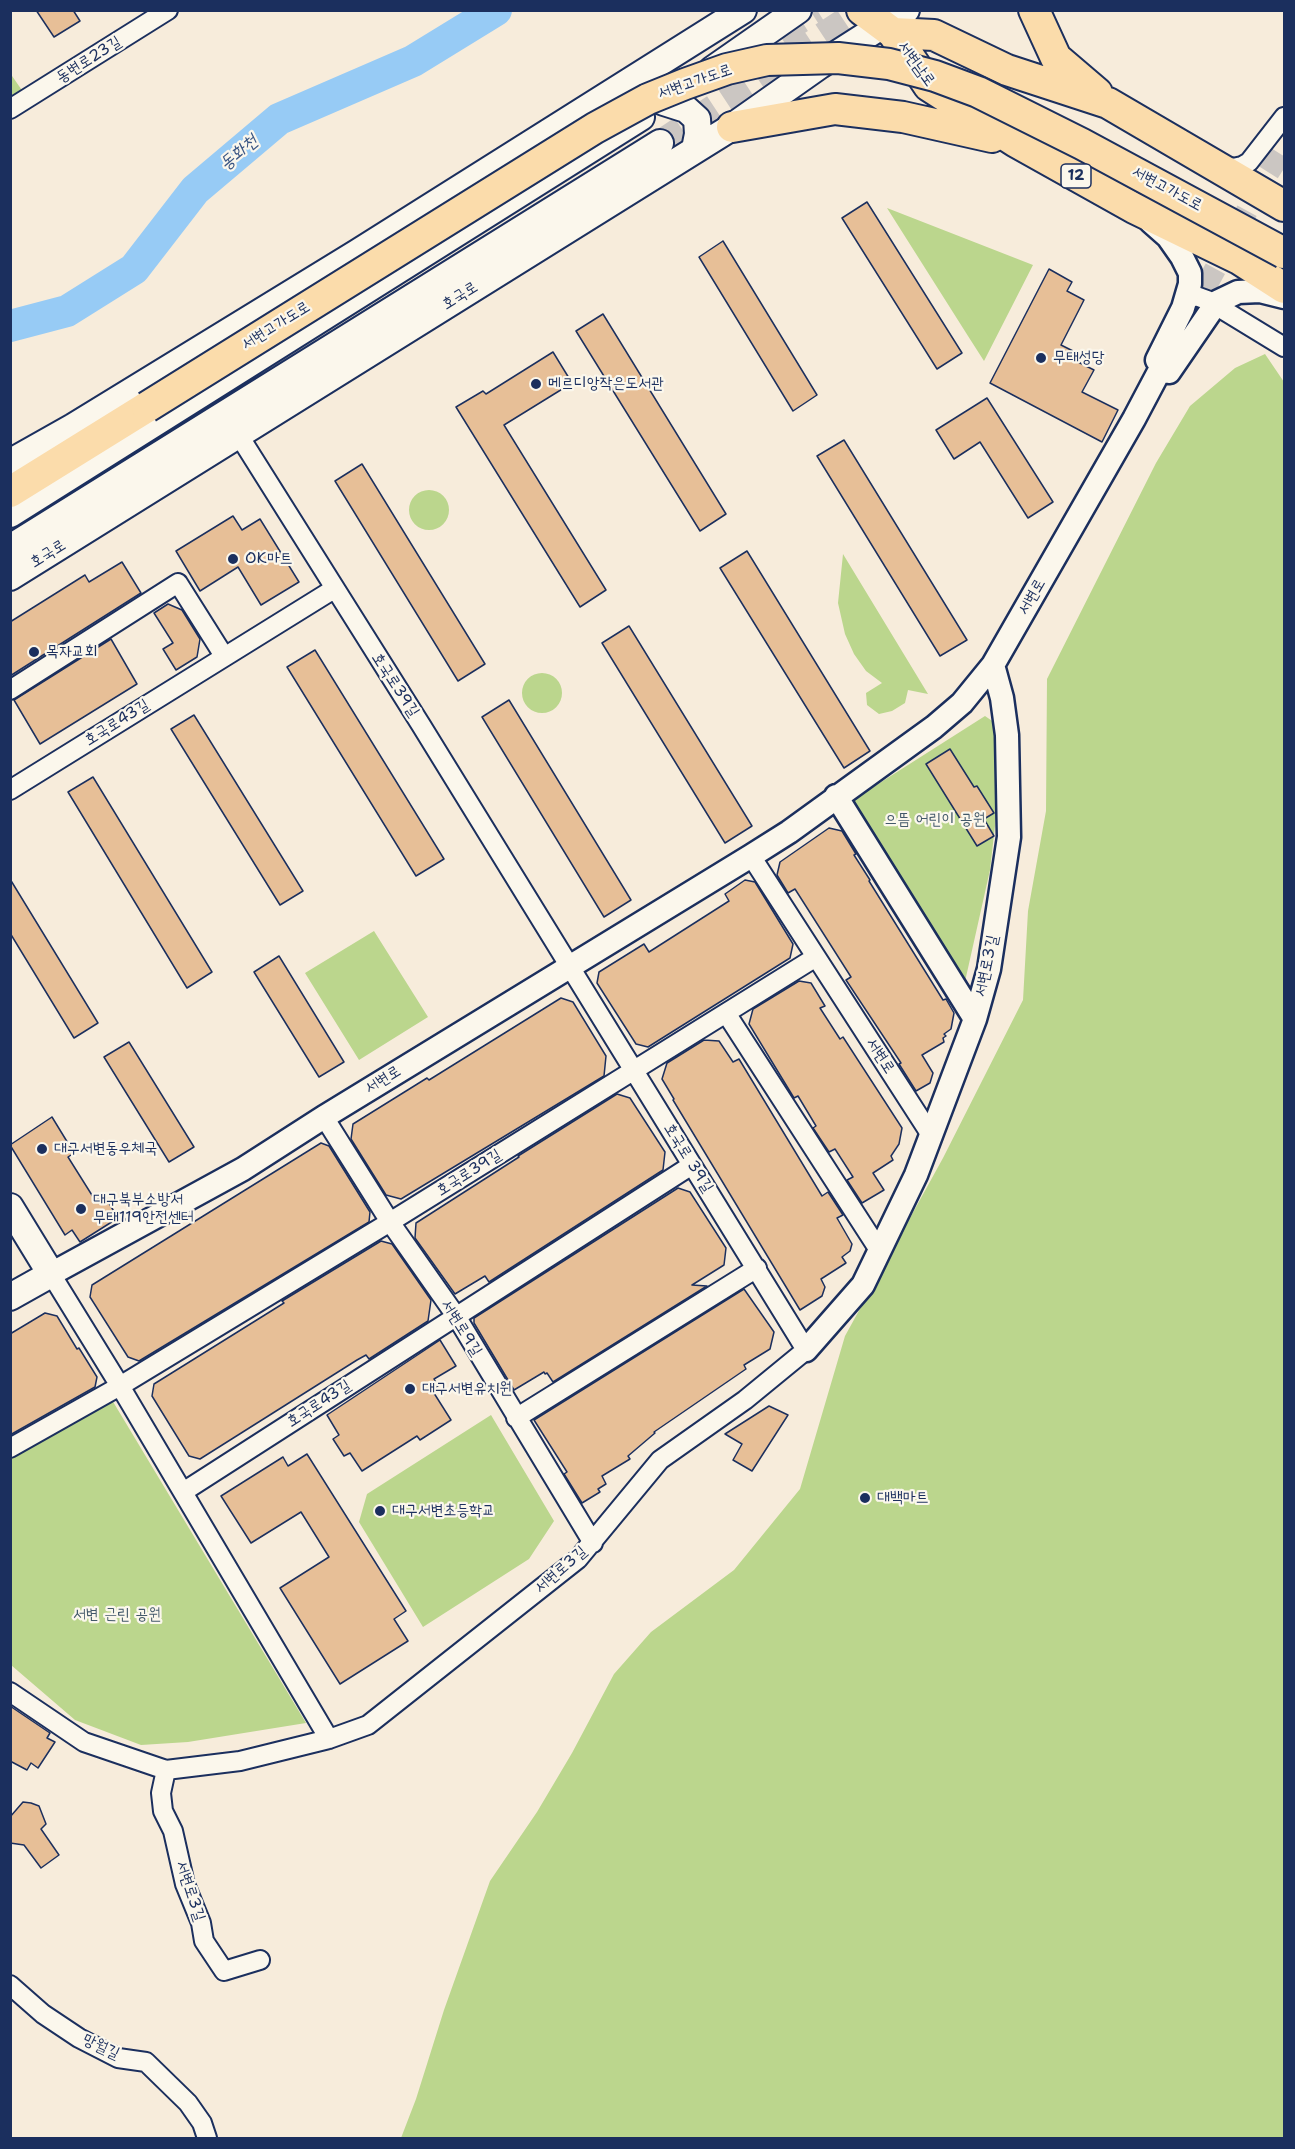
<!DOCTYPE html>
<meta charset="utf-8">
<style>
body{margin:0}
#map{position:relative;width:1295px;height:2149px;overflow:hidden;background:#f7ecdb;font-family:"Shantell Sans",sans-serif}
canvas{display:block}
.frame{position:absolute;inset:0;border:12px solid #1b2f5e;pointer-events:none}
</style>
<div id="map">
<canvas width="1295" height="2149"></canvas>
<div class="frame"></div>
</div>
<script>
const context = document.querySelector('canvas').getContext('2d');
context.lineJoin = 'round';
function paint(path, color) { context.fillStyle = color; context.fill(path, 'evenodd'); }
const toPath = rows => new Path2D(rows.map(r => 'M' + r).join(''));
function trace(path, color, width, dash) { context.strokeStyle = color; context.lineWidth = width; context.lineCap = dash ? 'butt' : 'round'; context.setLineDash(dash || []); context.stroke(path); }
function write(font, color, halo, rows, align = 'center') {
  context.font = font + ' "Shantell Sans","Poor Story",sans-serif'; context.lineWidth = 4.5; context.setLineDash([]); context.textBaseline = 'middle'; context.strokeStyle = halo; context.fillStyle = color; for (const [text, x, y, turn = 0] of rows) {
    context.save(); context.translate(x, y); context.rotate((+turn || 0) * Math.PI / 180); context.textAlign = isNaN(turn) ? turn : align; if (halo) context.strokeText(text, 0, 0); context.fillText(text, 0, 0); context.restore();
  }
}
paint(toPath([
 [10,73,28,99,10,109],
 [887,208,1033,265,984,361,968,336],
 [1265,354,1284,382,1284,2138,401,2138,416,2099,444,2010,490,1881,537,1812,572,1753,614,1674,651,1632,734,1570,800,1489,845,1336,943,1158,1023,1000,1028,911,1046,811,1047,679,1156,463,1190,406,1235,368],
 '409 510a20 20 0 1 1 40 0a20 20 0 1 1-40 0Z',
 [843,554,928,694,908,690,905,703,892,711,879,714,867,705,866,693,882,683,866,671,854,654,845,634,838,603],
 '522 693a20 20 0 1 1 40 0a20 20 0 1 1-40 0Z',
 [985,716,998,725,995,826,990,870,964,986,853,800],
 [374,931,428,1017,359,1060,305,973],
 [112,1400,306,1723,188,1742,141,1745,75,1720,11,1665,10,1458],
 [491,1415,554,1521,529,1559,423,1627,359,1522,367,1494]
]), '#bbd68d');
trace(toPath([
 [10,326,67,311,134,269,195,190,279,119,413,61,496,10]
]), '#97cbf5', 32);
const building = toPath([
 [36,10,73,10,80,21,54,37,36,10],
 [867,202,962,353,937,369,842,218,867,202],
 [723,241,817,395,793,411,699,257,723,241],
 [1049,269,1072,282,1067,291,1084,300,1061,345,1081,355,1078,362,1094,370,1082,392,1118,410,1102,442,990,383,1049,269],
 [603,314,726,514,700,531,576,331,603,314],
 [553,352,572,383,504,425,606,590,580,607,456,407,483,391,486,394,553,352],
 [987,398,1053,502,1028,518,980,442,954,459,936,430,987,398],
 [844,440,967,640,940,656,817,456,844,440],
 [362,464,485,664,458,681,335,481,362,464],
 [233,516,242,530,260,519,299,582,261,605,238,567,200,591,176,551,233,516],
 [747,551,870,751,844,768,720,568,747,551],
 [122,562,141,593,10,676,10,622,85,575,89,582,122,562],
 [168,604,182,610,200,639,197,657,176,670,163,649,173,643,154,613,168,604],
 [629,626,752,826,725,843,602,643,629,626],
 [111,639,137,684,40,744,14,700,111,639],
 [315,650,444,859,416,876,287,667,315,650],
 [509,700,631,900,604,917,482,717,509,700],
 [194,715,303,891,280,905,171,729,194,715],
 [950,749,974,787,977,786,994,813,984,819,994,836,977,846,926,764,950,749],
 [93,777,212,972,187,988,68,792,93,777],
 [829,828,842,831,856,854,854,855,870,880,869,881,943,1000,946,999,954,1013,951,1029,944,1034,946,1036,943,1038,944,1042,922,1055,933,1073,930,1083,916,1091,899,1064,901,1063,846,980,851,977,795,889,788,893,777,875,780,862,829,828],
 [10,879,98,1023,74,1038,10,933,10,879],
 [745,880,755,882,793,944,790,958,648,1047,636,1044,597,983,599,972,644,944,649,952,729,901,725,894,745,880],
 [279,956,344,1062,319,1077,254,972,279,956],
 [799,981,811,983,825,1006,820,1008,840,1039,843,1037,902,1128,899,1144,891,1156,893,1160,873,1173,884,1190,862,1203,847,1180,853,1177,835,1149,829,1152,813,1128,816,1126,798,1096,794,1098,749,1024,753,1009,799,981],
 [561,998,573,1002,606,1056,604,1076,401,1199,386,1195,351,1139,353,1124,427,1078,429,1080,561,998],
 [704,1040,719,1041,733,1062,739,1059,822,1196,828,1192,843,1215,837,1218,852,1244,850,1251,842,1257,846,1263,821,1279,825,1287,822,1296,800,1310,673,1100,674,1099,662,1079,667,1063,704,1040],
 [129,1042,194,1147,169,1162,104,1057,129,1042],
 [617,1094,630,1098,665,1152,663,1170,489,1282,485,1276,455,1294,415,1238,416,1223,519,1157,518,1156,617,1094],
 [52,1117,74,1153,68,1157,95,1200,104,1195,118,1218,80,1242,72,1230,65,1235,10,1145,52,1117],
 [321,1143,329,1146,370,1212,369,1222,139,1361,128,1357,90,1297,92,1285,321,1143],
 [678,1188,690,1192,726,1248,724,1265,692,1285,707,1286,553,1382,547,1373,545,1374,544,1372,514,1390,474,1323,474,1318,678,1188],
 [381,1241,392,1244,431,1300,428,1321,369,1359,366,1355,357,1360,200,1459,189,1456,152,1396,154,1384,284,1303,282,1301,381,1241],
 [744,1289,774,1332,770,1349,744,1365,746,1369,654,1432,655,1433,628,1456,630,1459,602,1476,606,1484,598,1489,600,1492,582,1503,564,1474,567,1472,534,1420,744,1289],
 [45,1313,57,1316,77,1349,79,1348,97,1377,95,1387,10,1435,10,1334,45,1313],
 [440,1340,456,1366,434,1379,438,1386,432,1390,451,1420,420,1440,417,1436,362,1471,350,1453,344,1456,333,1439,339,1435,327,1415,440,1340],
 [769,1406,788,1415,752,1471,733,1460,742,1444,725,1434,769,1406],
 [307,1454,406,1611,394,1619,408,1641,340,1684,280,1588,329,1557,301,1512,251,1543,221,1496,283,1457,288,1466,307,1454],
 [10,1706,50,1733,47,1738,55,1742,38,1768,31,1763,27,1770,10,1761,10,1706],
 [23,1802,31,1803,39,1806,46,1824,41,1829,59,1855,41,1868,24,1845,10,1843,10,1817,23,1802]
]);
paint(building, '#e7bf97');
trace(building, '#1b2f5e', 1.5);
trace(toPath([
 [1189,317,1265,178,1284,148]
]), '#cbc6c2', 22, [22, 11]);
trace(toPath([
 [779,34,817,10],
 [660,143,861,10]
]), '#cbc6c2', 26, [26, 13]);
const minor = toPath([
 [10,109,168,10],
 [1219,166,1233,168,1242,166,1249,162,1284,117],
 [1185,300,1196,296,1207,300,1284,347],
 [10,690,178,583,224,656],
 [10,790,334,589],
 [751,856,931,1135],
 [726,1013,879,1250],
 [324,1117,390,1222,456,1316,593,1543],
 [51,1274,120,1386,329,1739],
 [516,1418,757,1268],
 [10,1448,120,1386,390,1222,816,957],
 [183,1492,692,1165],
 [10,1692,84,1742,166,1770,240,1761,329,1739,368,1725,578,1559,660,1460,745,1400,806,1350,421,725,238,434],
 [166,1770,161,1793,163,1811,173,1831,185,1884,201,1923,204,1941,224,1971,260,1960],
 [10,1985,43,2014,79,2038,118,2058,146,2062,188,2103,202,2123,207,2138]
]);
const tertiary = toPath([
 [1151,222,1168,237,1182,257,1190,273,1190,284,1183,308,1157,360],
 [1169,372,1217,302,1238,292,1260,291,1284,297],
 [836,796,975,1019],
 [51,1274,243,1169,324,1117,751,856,789,832,934,727,962,703,993,665,1134,419,1171,349],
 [806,1350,863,1285,916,1175,975,1019,989,969,1009,837,1007,735,1002,698,993,665]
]);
const secondary = toPath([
 [712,70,798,10],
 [664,102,686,109,697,119,698,134,695,149],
 [10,464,18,458,73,427,357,253,743,10],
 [10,514,641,117],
 [10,548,660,143],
 [10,577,732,127,820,65,906,10],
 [10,1207,51,1274,10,1297]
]);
const trunk = toPath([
 [862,10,893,33,929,86,1016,142,1134,208,1239,259,1284,288],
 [1034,10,1056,58,1097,93],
 [893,33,934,35,1007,70,1108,103,1284,206],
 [732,127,835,109,903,117,992,137],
 [10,492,147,407]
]);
trace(minor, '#1b2f5e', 22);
trace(tertiary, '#1b2f5e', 27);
trace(secondary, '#1b2f5e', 30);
trace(trunk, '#1b2f5e', 34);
trace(minor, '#fbf7ec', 18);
trace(tertiary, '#fbf7ec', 22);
trace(secondary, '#fbf7ec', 26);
trace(trunk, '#fbdcab', 30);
const trunkBridge = toPath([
 [147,407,595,128,648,99,685,84,727,69,767,60,838,58,889,64,935,76,978,92,1082,144,1284,253]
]);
trace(trunkBridge, '#1b2f5e', 34, []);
trace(trunkBridge, '#fbdcab', 30);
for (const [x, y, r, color] of [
 [1041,358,6,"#1b2f5e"],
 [536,384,6,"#1b2f5e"],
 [233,559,6,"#1b2f5e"],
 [34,652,6,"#1b2f5e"],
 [42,1149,6,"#1b2f5e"],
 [81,1209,6,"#1b2f5e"],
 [410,1389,6,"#1b2f5e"],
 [865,1498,6,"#1b2f5e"],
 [380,1511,6,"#1b2f5e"]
]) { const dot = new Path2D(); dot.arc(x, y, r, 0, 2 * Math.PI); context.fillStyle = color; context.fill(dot); trace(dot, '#fbf7ec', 2); }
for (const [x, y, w] of [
 [1076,176,30]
]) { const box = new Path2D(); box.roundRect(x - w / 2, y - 12, w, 24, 4.5); context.fillStyle = '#fbf7ec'; context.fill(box); trace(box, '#1b2f5e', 1.5); }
write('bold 15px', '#1b2f5e', null, [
 ["12",1076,176]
]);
write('16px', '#1b2f5e', '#fbf7ec', [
 ["동변로23길",89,60,-32],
 ["서변남로",916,64,54],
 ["서변고가도로",695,82,-19],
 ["서변고가도로",1167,189,28],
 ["호국로",460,296,-32],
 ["서변고가도로",276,326,-32],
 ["호국로",48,554,-32],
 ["서변로",1032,597,-60],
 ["호국로39길",395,685,57],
 ["호국로43길",117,723,-32],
 ["서변로3길",987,966,-78],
 ["서변로",880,1056,57],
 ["서변로",383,1080,-32],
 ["호국로 39길",688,1158,58],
 ["호국로39길",469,1173,-32],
 ["서변로9길",461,1328,58],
 ["호국로43길",319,1404,-33],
 ["서변로3길",561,1570,-41],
 ["서변로3길",190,1891,72],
 ["망월길",101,2047,25]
]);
write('16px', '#1b2f5e', '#fbf7ec', [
 ["무태성당",1053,358],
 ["메르디앙작은도서관",548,384],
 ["OK마트",245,559],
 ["목자교회",46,652],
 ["대구서변동우체국",54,1149],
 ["대구북부소방서",93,1200],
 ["무태119안전센터",93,1218],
 ["대구서변유치원",422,1389],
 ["대백마트",877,1498],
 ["대구서변초등학교",392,1511]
], 'left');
write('16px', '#43596a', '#fbf7ec', [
 ["으뜸 어린이 공원",935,820],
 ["서변 근린 공원",117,1615]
]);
write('italic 18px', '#3a5684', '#fbf7ec', [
 ["동화천",239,153,-40]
]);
</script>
